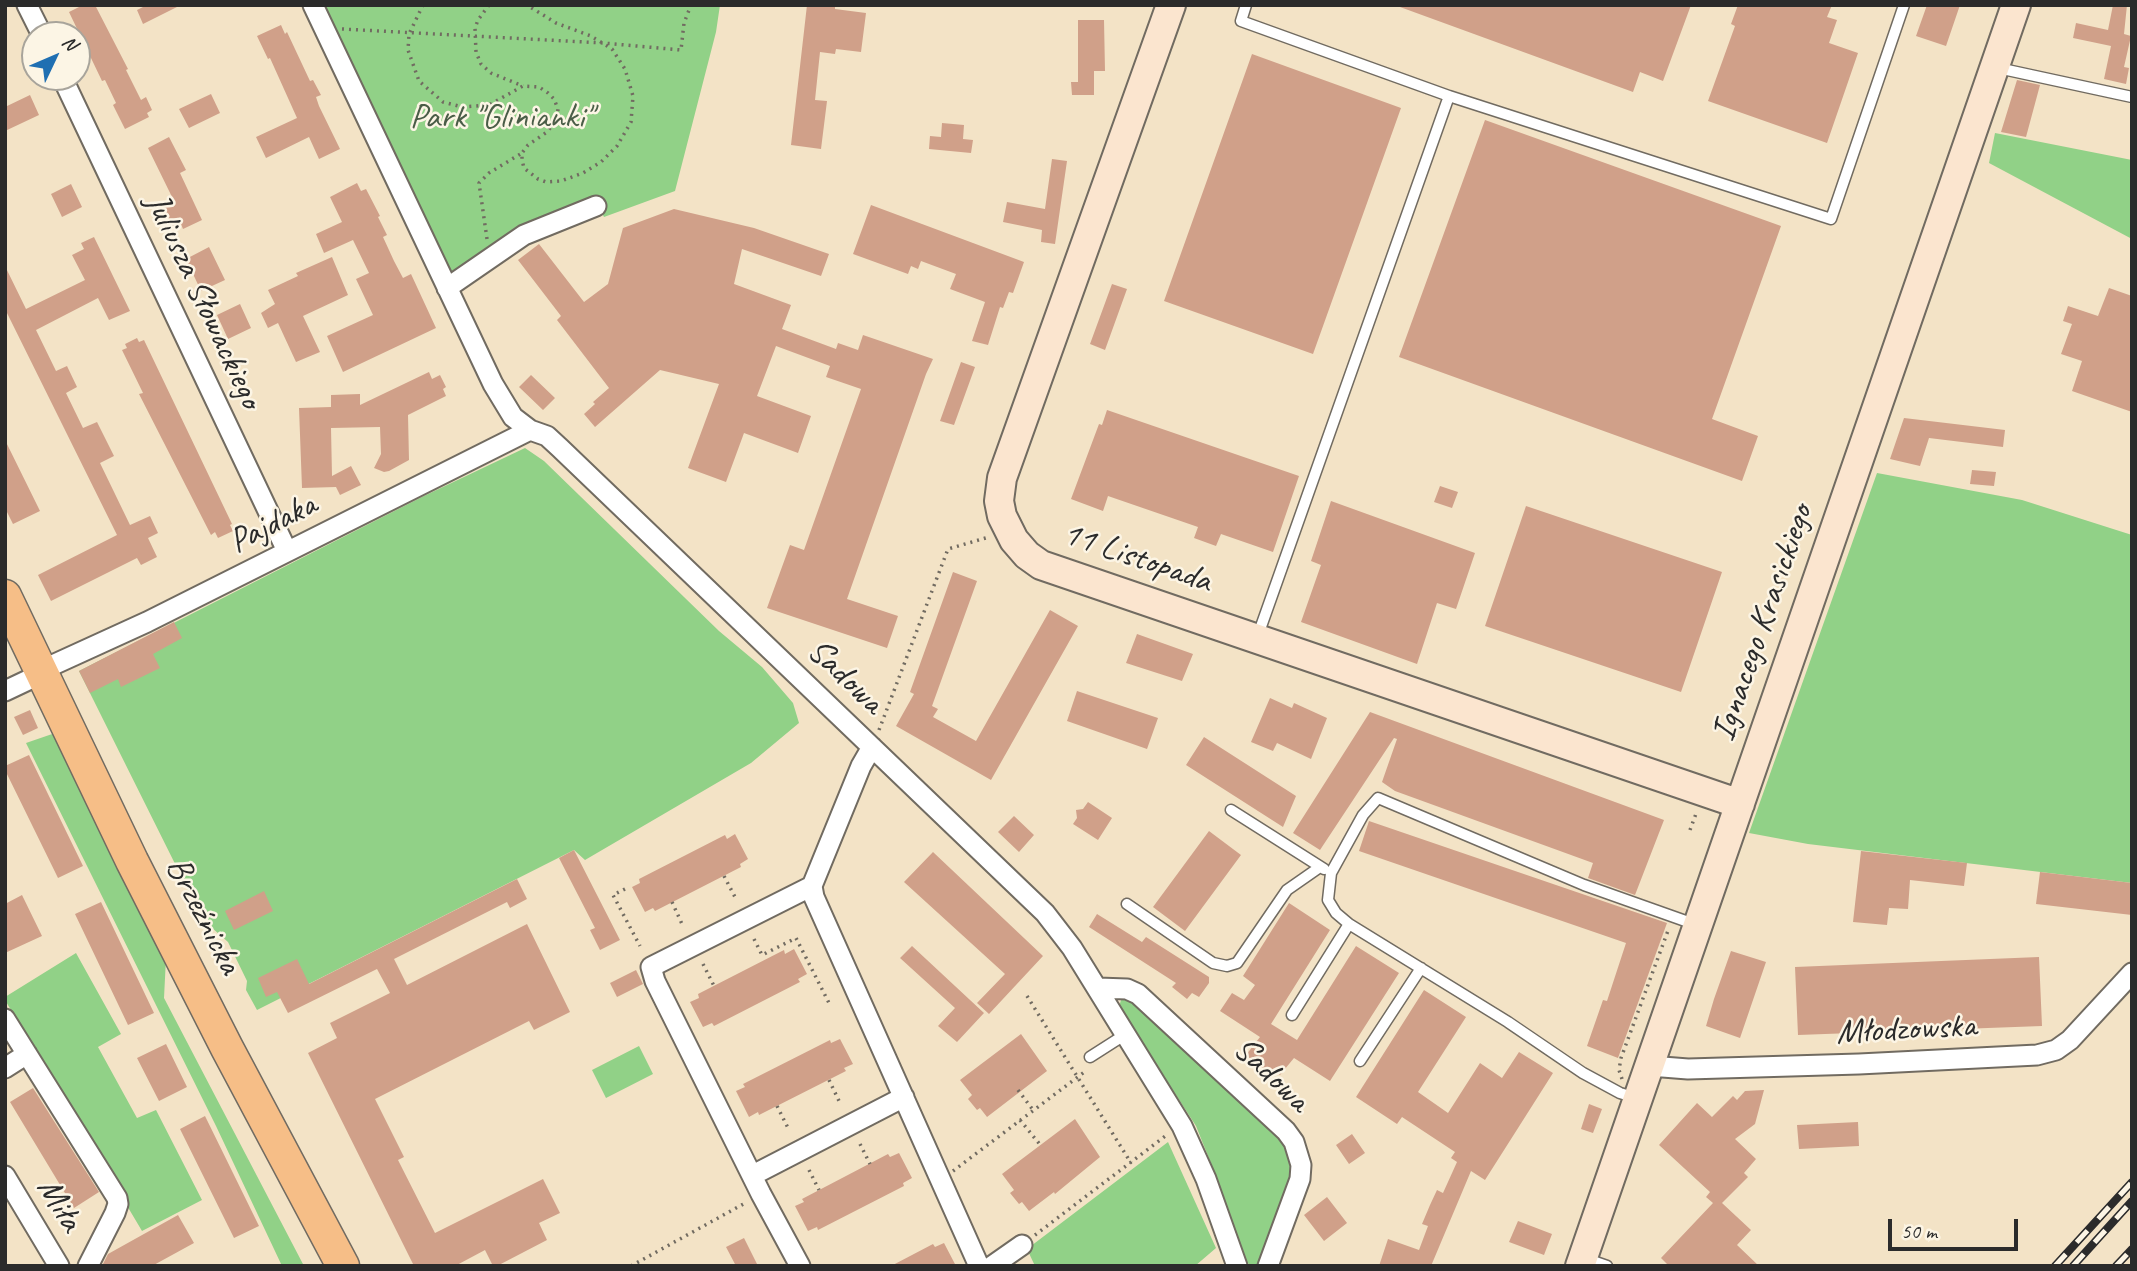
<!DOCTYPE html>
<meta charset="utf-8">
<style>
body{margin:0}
#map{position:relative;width:2137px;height:1271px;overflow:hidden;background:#f3e3c6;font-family:Caveat,sans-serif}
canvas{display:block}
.frame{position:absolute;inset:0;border:7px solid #2b2b2b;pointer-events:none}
.north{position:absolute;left:21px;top:21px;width:70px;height:70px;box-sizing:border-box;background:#fcf5e5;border:2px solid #a8a49b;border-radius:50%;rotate:46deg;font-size:19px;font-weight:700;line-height:28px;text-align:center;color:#2b2b2b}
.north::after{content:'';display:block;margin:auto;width:24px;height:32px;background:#1f6fb2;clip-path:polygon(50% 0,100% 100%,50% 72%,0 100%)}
.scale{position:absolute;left:1888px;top:1219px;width:130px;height:32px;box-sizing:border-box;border:4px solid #2b2b2b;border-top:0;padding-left:9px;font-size:21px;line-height:24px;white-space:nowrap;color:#2b2b2b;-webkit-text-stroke:5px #fcf5e5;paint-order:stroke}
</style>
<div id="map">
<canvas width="2137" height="1271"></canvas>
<div class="frame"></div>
<div class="north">N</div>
<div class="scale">50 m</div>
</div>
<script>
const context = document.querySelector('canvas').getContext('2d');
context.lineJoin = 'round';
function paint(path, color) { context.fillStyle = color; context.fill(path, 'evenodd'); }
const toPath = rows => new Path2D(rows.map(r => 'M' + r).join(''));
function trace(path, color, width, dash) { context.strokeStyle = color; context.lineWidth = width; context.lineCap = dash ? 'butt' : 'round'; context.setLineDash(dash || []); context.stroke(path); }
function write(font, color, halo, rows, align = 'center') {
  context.font = font + ' Caveat,sans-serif'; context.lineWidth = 5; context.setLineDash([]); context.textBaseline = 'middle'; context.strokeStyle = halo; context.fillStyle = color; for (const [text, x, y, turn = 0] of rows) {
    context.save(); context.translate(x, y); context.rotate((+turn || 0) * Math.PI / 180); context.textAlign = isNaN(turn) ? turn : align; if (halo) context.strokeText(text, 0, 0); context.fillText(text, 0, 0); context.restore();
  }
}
paint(toPath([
 [324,5,720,5,716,32,675,191,604,217,594,198,449,281],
 [1995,133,2132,160,2132,239,1989,163],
 [525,448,544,461,719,631,762,667,793,703,799,723,751,763,585,860,574,850,257,1010,246,990,247,981,228,942,203,920,79,671,424,496],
 [1877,473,2022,500,2132,535,2132,883,1808,844,1749,833],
 [58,732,166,958,164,998,304,1266,282,1266,216,1126,26,743],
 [76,953,121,1034,98,1047,137,1118,156,1110,202,1200,142,1231,5,1000,5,997],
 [1125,997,1134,999,1283,1134,1295,1173,1263,1263,1255,1266,1244,1262,1214,1171,1196,1126,1119,1007,1121,1000],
 [639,1046,653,1074,606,1098,592,1070],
 [1168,1142,1216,1248,1195,1266,1035,1266,1027,1249]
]), '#91d187');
paint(toPath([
 [83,5,95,5,128,69,126,70,141,100,146,97,152,110,147,113,149,117,125,129,113,105,116,103,105,80,102,81,69,12],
 [147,5,181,5,143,24,137,10],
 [807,5,835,5,835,9,866,13,861,52,836,49,835,54,820,52,815,100,827,101,821,149,791,145],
 [1400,5,1691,5,1663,81,1640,72,1633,92,1400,7],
 [1738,5,1832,5,1827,17,1837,20,1829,43,1858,53,1827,143,1708,101,1735,26,1731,24],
 [1927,5,1960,5,1946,46,1916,36],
 [2113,5,2127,5,2124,34,2131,36,2124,67,2129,68,2126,84,2104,79,2111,46,2073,38,2076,23,2108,30],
 [1078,20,1104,20,1105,71,1094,71,1094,95,1072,95,1071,82,1078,82],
 [281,25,285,34,287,32,310,81,313,80,321,95,316,97,319,106,340,149,319,159,309,137,266,158,256,137,297,118,270,58,268,59,257,36],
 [1252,54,1401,108,1313,354,1164,301],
 [2017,80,2040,85,2026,137,2001,132],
 [211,94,220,113,189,128,179,109],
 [30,95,39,115,5,131,5,107],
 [1485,120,1781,226,1712,419,1758,436,1742,481,1399,357],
 [942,123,964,125,963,139,973,140,971,153,929,149,930,136,941,137],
 [169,137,186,170,180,173,202,220,183,229,181,224,173,228,162,205,173,199,148,148],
 [1052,159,1067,161,1055,244,1041,242,1042,230,1003,222,1007,202,1045,209],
 [357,183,361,191,366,189,380,216,378,217,387,235,383,237,394,261,403,278,411,274,436,328,343,372,327,336,373,315,356,279,369,273,353,240,324,253,316,234,342,222,330,197],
 [71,184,82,207,62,217,51,194],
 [871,205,1024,262,1013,293,1009,292,1003,308,1000,307,988,345,972,341,985,302,950,289,956,274,921,261,918,269,911,266,908,274,853,254],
 [674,209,754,228,829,254,821,276,742,249,734,284,791,305,782,329,836,349,838,343,858,350,863,335,933,359,926,374,847,599,898,616,887,648,767,608,790,545,804,550,861,389,826,377,830,366,776,346,757,396,811,416,798,453,744,433,726,482,688,468,719,384,660,370,595,427,584,414,595,404,593,402,609,388,557,320,561,316,518,260,539,244,584,302,608,284,623,228],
 [94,237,130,311,109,320,98,298,36,330,56,371,67,366,77,387,66,393,83,428,97,422,114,456,100,463,130,525,150,516,158,533,148,538,157,557,141,565,137,558,51,601,38,575,117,535,5,309,5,266,26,309,85,280,72,255,84,249,81,243],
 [209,247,225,280,201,291,186,259],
 [332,257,348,295,303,316,320,352,296,362,278,323,268,328,261,313,275,304,268,290,298,276,296,273],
 [1112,284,1127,289,1105,350,1090,344],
 [2109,288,2132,296,2132,412,2072,391,2082,361,2061,354,2072,324,2063,321,2068,306,2098,316],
 [240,304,251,328,228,339,217,315],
 [137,338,139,342,144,340,232,524,230,525,233,531,218,538,215,532,211,535,139,394,143,393,122,350,127,348,125,344],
 [961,362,975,367,954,425,940,421],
 [429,372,432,379,440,375,446,387,443,389,446,396,408,415,409,460,389,471,384,472,374,468,381,454,380,427,331,428,332,476,351,466,361,485,340,495,336,487,302,488,299,408,331,407,331,395,360,394,360,405],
 [531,375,555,398,543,410,519,387],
 [1107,410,1299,476,1273,552,1221,534,1216,546,1194,538,1198,527,1108,496,1103,511,1071,499,1099,424,1102,425],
 [1904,418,2005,430,2003,447,1929,438,1920,466,1890,459],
 [5,440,40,511,13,524,5,508],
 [1972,470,1996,472,1994,486,1970,484],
 [1440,486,1458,492,1452,508,1434,502],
 [1331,501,1475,553,1456,609,1437,603,1417,664,1301,622,1321,565,1311,561],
 [1526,506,1722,572,1681,692,1485,626],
 [953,572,977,581,932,706,938,709,933,717,976,741,1050,610,1078,626,991,780,896,726,914,694,910,692],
 [174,622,182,638,153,654,160,668,121,687,118,679,90,693,79,671],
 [1137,634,1193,654,1182,681,1126,663],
 [1077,691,1158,718,1147,749,1067,721],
 [1270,698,1292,708,1294,703,1327,718,1311,759,1277,743,1273,751,1251,742],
 [30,710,38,728,23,735,14,717],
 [1370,712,1664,820,1635,895,1588,878,1593,863,1395,791,1382,782,1397,739,1394,738,1320,850,1293,833],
 [1204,737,1296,796,1283,827,1186,765],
 [29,755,83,866,58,878,5,770,5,766],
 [1088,802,1112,818,1098,840,1073,824,1077,818,1076,810,1083,809],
 [1014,816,1034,835,1019,852,998,832],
 [1369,821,1667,923,1618,1058,1587,1046,1603,1000,1607,1001,1626,943,1359,851],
 [1209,831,1241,855,1185,931,1153,907],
 [735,834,748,859,740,864,741,867,655,911,653,908,645,912,632,887,640,883,639,879,725,835,727,839],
 [574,850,620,940,600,950,590,930,595,928,559,858],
 [1861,851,1967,863,1964,886,1910,880,1908,909,1889,908,1887,925,1853,922],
 [933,852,1043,956,989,1014,977,1003,1005,974,904,882],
 [2040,872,2132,883,2132,915,2036,904],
 [517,879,527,899,510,908,507,902,394,959,407,985,527,924,570,1012,534,1030,529,1021,375,1099,404,1157,398,1160,435,1233,543,1179,560,1213,539,1223,547,1240,497,1266,493,1266,485,1250,455,1266,414,1266,308,1053,337,1038,330,1023,390,993,377,969,288,1013,277,992,266,997,258,978,297,959,309,984],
 [264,891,273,911,234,930,225,911],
 [22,895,42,936,5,953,5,904],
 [101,902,154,1013,128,1025,75,914],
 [1289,903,1330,930,1271,1024,1297,1040,1356,946,1399,973,1330,1081,1294,1058,1280,1075,1273,1069,1269,1074,1246,1055,1260,1037,1220,1011,1232,993,1244,1000,1255,985,1243,976],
 [1097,914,1142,942,1146,937,1209,977,1209,983,1199,997,1192,993,1187,999,1172,987,1176,983,1089,927],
 [912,946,984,1013,957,1042,938,1026,955,1008,900,958],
 [794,949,807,974,798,979,800,982,714,1026,712,1023,703,1027,690,1002,699,998,698,994,784,950,785,954],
 [1731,951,1766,962,1740,1038,1706,1026,1714,999],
 [2039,957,2042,1026,1798,1035,1795,967],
 [636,970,643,984,617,997,610,983],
 [1424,990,1466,1017,1418,1092,1448,1113,1480,1063,1502,1078,1519,1052,1553,1073,1485,1180,1471,1171,1431,1266,1379,1266,1388,1239,1419,1250,1428,1226,1422,1224,1430,1205,1437,1190,1443,1193,1457,1162,1451,1158,1455,1152,1402,1117,1397,1124,1356,1097],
 [1021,1034,1047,1071,987,1117,980,1108,977,1110,968,1099,972,1095,960,1080],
 [840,1039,853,1064,844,1068,846,1071,759,1115,758,1112,749,1117,736,1091,745,1087,743,1084,830,1040,831,1043],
 [166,1044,187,1087,159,1101,137,1058],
 [33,1088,99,1192,74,1208,10,1102],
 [1764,1090,1755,1124,1735,1139,1756,1159,1744,1173,1748,1177,1722,1203,1751,1230,1737,1245,1759,1266,1669,1266,1661,1258,1713,1203,1706,1197,1710,1192,1659,1145,1697,1103,1712,1117,1733,1096,1737,1100,1745,1091],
 [1589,1104,1602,1109,1593,1133,1581,1129],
 [205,1116,259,1226,234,1238,180,1129],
 [1075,1119,1100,1157,1055,1194,1054,1192,1029,1211,1022,1202,1019,1204,1010,1193,1014,1190,1002,1174],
 [1858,1122,1859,1146,1799,1149,1797,1125],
 [1352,1134,1365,1153,1349,1164,1336,1145],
 [899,1153,912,1178,903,1183,904,1186,818,1230,817,1227,808,1231,795,1206,804,1202,802,1199,888,1154,890,1157],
 [1327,1197,1347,1223,1324,1241,1304,1215],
 [178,1215,194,1243,152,1266,102,1266,108,1254],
 [1518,1221,1552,1234,1544,1255,1509,1242],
 [744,1238,758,1266,736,1266,726,1247],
 [944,1243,956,1266,891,1266,933,1244,935,1247]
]), '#d0a089');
const lane = toPath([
 [1246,5,1241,21,1449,96,1258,635],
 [1998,68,2132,97],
 [1449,96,1831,219,1904,5],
 [1231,810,1324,869],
 [1127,904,1213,963,1227,966,1237,963,1287,890,1320,867],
 [1292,1015,1349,924],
 [1090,1057,1126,1034],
 [1360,1061,1421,968],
 [1636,1098,1620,1093,1583,1073,1508,1022,1349,924,1336,913,1328,900,1331,873,1363,815,1378,798,1584,885,1694,924],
 [1584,1258,1607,1266]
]);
const street = toPath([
 [27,5,42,35],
 [313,5,493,384,513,417,530,430,547,436,560,448,1045,913,1072,948,1182,1126,1206,1179,1237,1266],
 [62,77,287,551],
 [447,288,524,235,596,206],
 [5,691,43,673,55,664,147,622,530,430],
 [812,886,814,897,979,1266],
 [1098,988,1127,989,1138,994,1286,1131,1294,1142,1301,1165,1300,1179,1268,1266],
 [5,1019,117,1198,118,1204,115,1213,88,1266],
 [1650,1066,1688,1069,1859,1064,2037,1055,2056,1050,2070,1040,2132,973],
 [5,1068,27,1054],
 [753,1175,904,1097],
 [5,1176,59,1266],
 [800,1266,761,1194,655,981,651,967,812,886,861,766,872,747],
 [992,1266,1022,1245]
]);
const secondary = toPath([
 [1171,5,1002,478,999,501,1002,516,1014,540,1027,555,1041,565,1740,804],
 [1580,1266,2016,5]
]);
const primary = toPath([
 [5,596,132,861,227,1048,343,1266]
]);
trace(lane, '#716b61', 13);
trace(street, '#716b61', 23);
trace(secondary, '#716b61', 32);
trace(primary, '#716b61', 35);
trace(toPath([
 [423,5,409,34,408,50,419,81,443,102,462,107,489,105,523,86,539,87,548,93,554,99,558,109,557,119,547,132,528,145,522,153,522,160,524,168,538,179,546,182,561,181,583,173,601,162,617,146,631,122,633,96,625,69,612,49,591,36,556,23,527,5],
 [489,5,478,20,475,28,476,52,481,64,491,73,523,86],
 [342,29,603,43,681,50,684,23,691,5],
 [487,239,479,183,489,173,522,153],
 [879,730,948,549,989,537],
 [1690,830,1697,811],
 [724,876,735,897],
 [625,889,613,895,640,946],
 [672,902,682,924],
 [754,939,762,955,796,938,829,1003],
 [703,964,714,986],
 [1027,996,1131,1163],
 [1622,1079,1619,1070,1621,1058,1669,928],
 [829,1080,840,1103],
 [1018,1090,1033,1110],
 [777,1106,789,1130],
 [1020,1120,1042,1147],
 [860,1144,870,1164],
 [809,1170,819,1190],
 [953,1171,1087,1070],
 [1035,1235,1168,1134],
 [631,1266,747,1202]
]), '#716b61', 3.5, [2, 5]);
trace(lane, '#fff', 10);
trace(street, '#fff', 19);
trace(secondary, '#fbe5cf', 28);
trace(primary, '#f6be87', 32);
const rail = toPath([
 [2055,1266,2132,1182],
 [2073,1266,2132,1201],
 [2116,1266,2132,1249]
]);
trace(rail, '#2b2b2b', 8);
trace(rail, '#fcf5e5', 5, [16]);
write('35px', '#4a5d47', '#fcf5e5', [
 ["Park \"Glinianki\"",501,118]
]);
write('35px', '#2b2b2b', '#fcf5e5', [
 ["Juliusza Słowackiego",203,301,65],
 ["Pajdaka",273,524,-27],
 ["11 Listopada",1137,558,19],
 ["Ignacego Krasickiego",1763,623,-71],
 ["Sadowa",845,677,44],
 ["Brzeźnicka",203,916,63],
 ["Młodzowska",1906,1030,-3],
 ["Sadowa",1271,1075,44],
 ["Miła",59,1205,59]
]);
</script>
